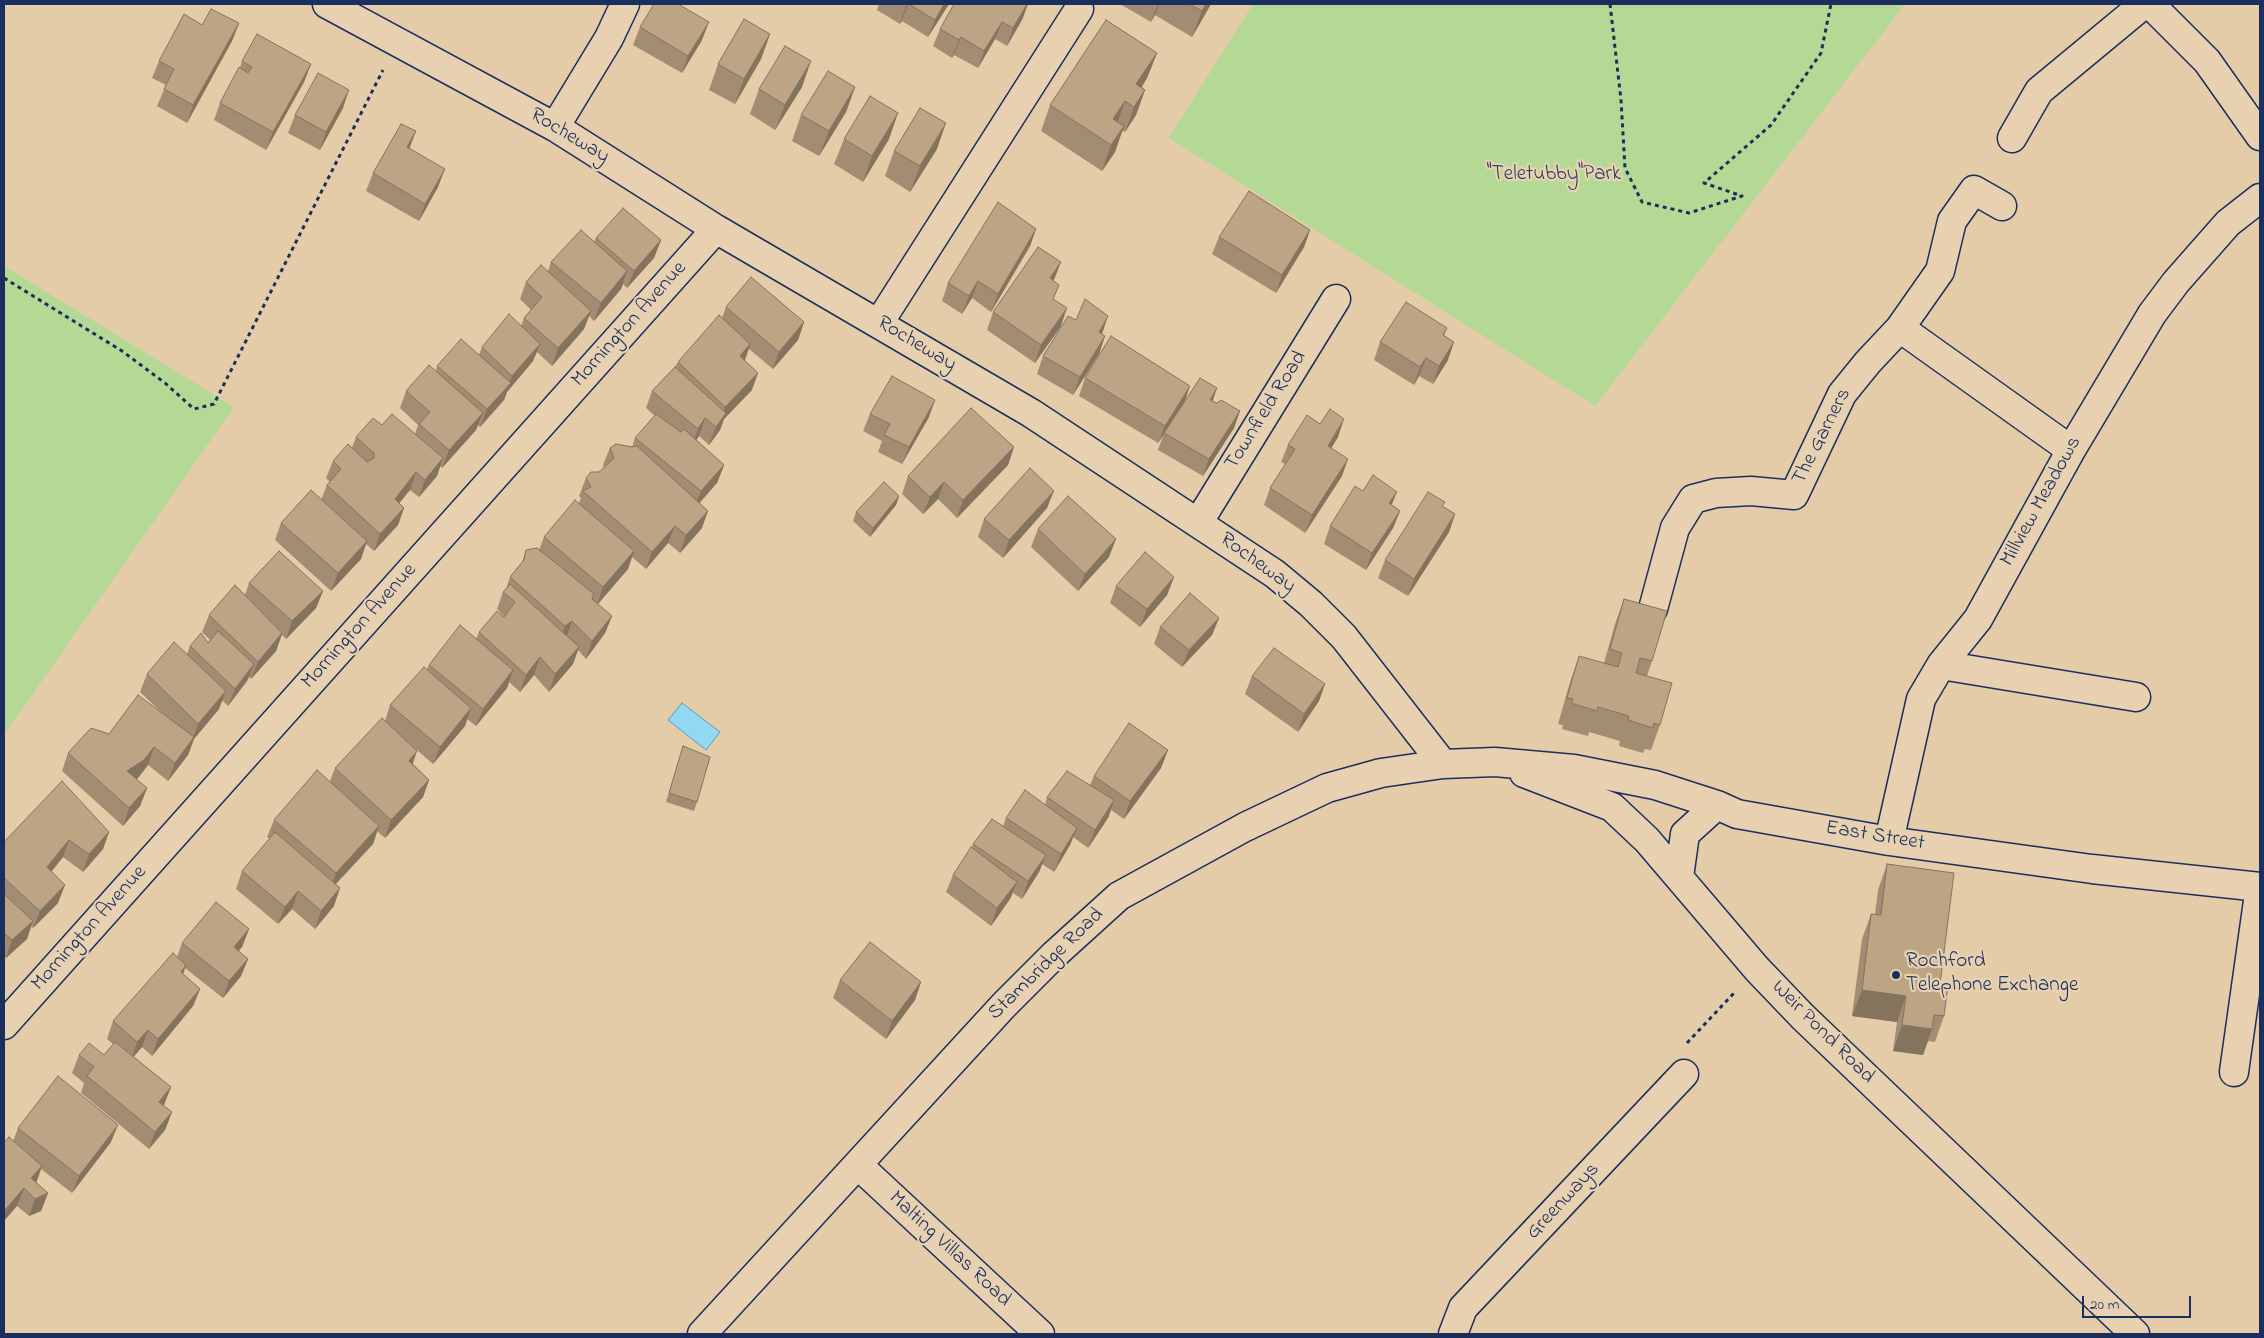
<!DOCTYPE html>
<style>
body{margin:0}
#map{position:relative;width:2264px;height:1338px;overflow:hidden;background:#e4cca9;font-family:"Indie Flower",sans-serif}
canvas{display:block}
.frame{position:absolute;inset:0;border:5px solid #1b2f5e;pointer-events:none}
.scale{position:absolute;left:2082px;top:1296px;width:109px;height:22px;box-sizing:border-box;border:2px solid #1b2f5e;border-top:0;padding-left:6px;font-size:15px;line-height:18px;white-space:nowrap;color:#1b2f5e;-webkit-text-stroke:4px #e7d1b1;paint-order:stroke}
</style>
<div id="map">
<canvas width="2264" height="1338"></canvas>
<div class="frame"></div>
<div class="scale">20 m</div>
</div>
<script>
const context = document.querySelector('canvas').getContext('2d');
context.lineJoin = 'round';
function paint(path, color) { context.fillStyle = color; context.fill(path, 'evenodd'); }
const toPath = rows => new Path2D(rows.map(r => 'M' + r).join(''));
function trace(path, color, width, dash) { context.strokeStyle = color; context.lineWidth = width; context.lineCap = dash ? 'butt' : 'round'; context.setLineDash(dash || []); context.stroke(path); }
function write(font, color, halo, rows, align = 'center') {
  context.font = font + ' "Indie Flower",sans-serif'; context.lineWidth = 4.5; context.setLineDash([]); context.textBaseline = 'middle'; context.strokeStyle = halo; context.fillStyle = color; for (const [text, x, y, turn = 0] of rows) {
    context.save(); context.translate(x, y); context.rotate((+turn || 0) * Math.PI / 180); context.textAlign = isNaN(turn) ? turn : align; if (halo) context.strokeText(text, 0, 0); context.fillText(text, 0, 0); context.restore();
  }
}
paint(toPath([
 [1253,4,1905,4,1595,406,1169,138],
 [4,266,234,407,4,735]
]), '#b4d994');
const water = toPath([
 [682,703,720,732,706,750,668,720,682,703]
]);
paint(water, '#91d9f3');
trace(water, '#6295b7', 1);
const minor = toPath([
 [327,4,555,127,716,229,1031,413,1275,574,1311,604,1344,637,1443,764],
 [2150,4,2207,61,2260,136],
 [555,127,609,38,625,4],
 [2012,138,2039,91,2144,4],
 [879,323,1079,9],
 [1900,328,1940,271,1952,221,1974,190,2002,206],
 [1198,523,1336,299],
 [1653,609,1675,528,1693,499,1716,493,1751,491,1794,495,1842,394,1868,362,1900,328,2071,450],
 [1941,665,2136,697],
 [1524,773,1612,807,1647,840,1757,969,1803,1017,2135,1334],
 [1889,841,1921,699,1941,665,1978,619,2071,450,2152,314,2176,282,2228,223,2260,198],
 [1679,877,1685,834,1717,805],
 [4,1025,716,229],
 [2234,1072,2260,887],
 [858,1165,1040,1334],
 [702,1334,1004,1005,1055,954,1119,896,1245,827,1327,788,1381,773,1443,764,1495,762,1574,769,1655,785,1717,805,1737,814,1889,841,2092,869,2260,887],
 [1453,1334,1463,1308,1684,1074]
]);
trace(minor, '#1b2f5e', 31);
trace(toPath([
 [1610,4,1621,100,1625,168,1642,202,1689,213,1742,196,1704,183,1771,125,1821,53,1831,4],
 [4,278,122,351,165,383,194,409,214,404,383,70],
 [1687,1043,1734,993]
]), '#1b2f5e', 3, [4, 4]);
trace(minor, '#e7d1b1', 28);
paint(toPath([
 [879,4,949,4,928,37,902,21,900,24,877,10],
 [1120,4,1211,4,1192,37,1155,15,1151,22],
 [1023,18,1007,46,995,39,978,68,954,55,952,58,933,46,940,29],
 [239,23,232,41,187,123,157,106,166,85,152,78,159,61,202,25],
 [640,27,702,40,682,73,633,45],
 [770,34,761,59,735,104,709,90,718,64],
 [1157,53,1147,78,1142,87,1145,90,1136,115,1125,132,1122,131,1115,152,1102,171,1041,131,1050,105],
 [242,61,311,64,304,82,266,150,214,120,220,103,240,68],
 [802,87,775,130,750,114,759,89],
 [855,87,846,112,819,156,792,141,801,115],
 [343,108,320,150,288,133,295,115],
 [416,131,409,149,438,187,419,221,366,191,373,173],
 [844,139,889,139,863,182,834,164],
 [937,149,910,192,885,176,894,151],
 [1036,229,1030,246,991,312,972,298,962,314,942,301,948,283],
 [1310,230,1304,247,1276,293,1212,254,1219,237],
 [596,238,661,240,654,258,627,288,623,284,621,289,594,321,589,316,584,329,552,366,537,352,533,361,507,392,504,400,480,427,478,425,476,430,442,468,440,466,437,476,419,497,410,490,399,503,404,508,398,525,374,551,366,544,361,559,331,591,275,540,281,523,321,500,327,485,330,482,326,478,333,461,352,448,356,437,382,425,415,434,418,425,400,408,406,391,436,371,437,366,479,355,482,347,521,326,524,318,531,310,520,299,526,282,548,271,551,262,594,242],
 [1054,280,1054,299,1061,326,1035,363,987,330,993,312],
 [726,307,804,322,798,340,773,369,749,349,745,360,752,390,724,419,720,430,709,445,699,436,696,440,724,465,717,483,700,503,702,528,680,553,668,543,646,569,632,557,628,569,598,604,612,616,605,633,586,659,578,650,573,664,549,692,534,675,520,692,509,682,507,688,476,726,467,719,465,726,433,764,411,745,413,764,429,780,423,797,385,838,377,831,373,844,336,884,334,906,315,929,292,909,278,924,236,889,242,871,270,839,267,837,274,820,330,781,335,768,385,721,390,705,427,669,429,665,476,639,479,632,504,617,504,616,497,609,503,592,506,589,510,577,522,562,526,550,539,550,544,537,579,503,581,498,579,496,586,478,599,472,604,467,603,465,610,448,632,447,635,438,655,416,646,408,652,391,675,367,678,362,722,318],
 [1447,328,1444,336,1448,360,1433,384,1419,376,1414,385,1374,360,1380,342],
 [1102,334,1105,336,1099,354,1073,395,1037,374,1043,356],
 [1085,378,1184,402,1217,388,1212,401,1217,403,1240,411,1234,428,1203,476,1158,450,1163,436,1158,443,1079,396],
 [870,414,929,417,902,464,878,452,882,441,863,431],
 [1338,437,1331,448,1342,476,1305,533,1264,505,1270,488,1285,464,1281,462,1288,445],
 [1014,447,1008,465,957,518,938,499,923,514,902,494,908,476],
 [1363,491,1392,505,1400,511,1393,528,1366,570,1324,544,1330,526],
 [899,496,896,505,870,537,853,521,856,512],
 [1047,508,1003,558,978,537,984,519],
 [1455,514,1449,532,1408,596,1378,578,1385,560],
 [1038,529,1109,557,1078,591,1031,547],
 [1174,577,1167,595,1140,627,1110,603,1116,586],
 [249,583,323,591,316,608,286,639,282,635,276,651,251,679,249,677,247,681,228,706,222,700,219,709,194,739,188,755,168,781,148,765,138,778,136,779,147,788,140,806,123,826,62,771,68,753,109,734,163,714,140,692,147,674,187,654,190,646,208,643,210,640,202,632,209,615,245,595],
 [1624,599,1652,661,1647,676,1660,725,1651,750,1645,749,1643,753,1619,746,1620,741,1589,732,1588,736,1562,729,1563,725,1558,724,1570,682,1579,656,1604,663,1615,624],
 [1219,618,1212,635,1182,667,1154,644,1160,627],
 [1252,676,1325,684,1319,701,1298,732,1245,694],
 [683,746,697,802,694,811,666,802],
 [1168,750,1161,768,1124,819,1111,810,1108,818,1088,848,1073,837,1070,845,1054,872,1042,864,1039,872,1022,899,1013,893,1010,899,991,926,946,892,953,875,972,848,973,844,1003,826,1006,818,1045,805,1047,797,1090,785,1094,776],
 [109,832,103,849,83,872,63,857,52,871,58,903,33,928,31,926,27,939,6,958,4,956,4,842],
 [1887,864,1940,984,1944,1016,1935,1042,1928,1041,1923,1055,1893,1051,1897,1022,1852,1016,1862,939,1871,914,1875,914,1878,890],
 [249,929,242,947,238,951,248,959,241,976,223,998,185,968,183,974,200,989,193,1006,152,1056,142,1047,133,1057,171,1087,163,1106,172,1112,165,1130,149,1149,81,1093,84,1083,72,1073,79,1055,104,1055,113,1044,107,1039,113,1021,177,957,182,943],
 [840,980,921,982,915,1000,886,1039,833,998],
 [18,1128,111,1142,72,1193,41,1169,36,1183,48,1193,41,1211,29,1216,17,1206,13,1141]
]), '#a38d72');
paint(toPath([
 [908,4,902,21,900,24,906,7],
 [944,4,949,4,928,37,935,20],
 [1027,4,1028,4,1023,18,1007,46,1013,28],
 [1158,4,1159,4,1155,15,1151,22],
 [1206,4,1211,4,1192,37,1202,11],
 [709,22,702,40,682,73,688,56],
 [1002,22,995,39,978,68,984,51],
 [239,23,232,41,187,123,193,105],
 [770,34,761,59,735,104,744,79],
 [961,37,954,55,952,58,959,40],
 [1157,53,1147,78,1130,104,1136,84],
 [811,61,802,87,775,130,785,105],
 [311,64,304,82,266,150,273,132],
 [855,87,846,112,819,156,829,131],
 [349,90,343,108,320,150,326,132],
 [1145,90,1136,115,1125,132,1134,107],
 [1125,101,1116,127,1113,119],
 [898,113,889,139,863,182,872,156],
 [946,123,937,149,910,192,920,166],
 [1124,126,1115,152,1102,171,1111,145],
 [416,131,409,149,407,147],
 [445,169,438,187,419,221,425,204],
 [1036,229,1030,246,991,312,998,294],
 [1310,230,1304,247,1276,293,1282,275],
 [661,240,654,258,627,288,634,271],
 [1061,262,1054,280,1044,296,1050,278],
 [627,271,621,289,594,321,601,303],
 [978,281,972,298,962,314,969,296],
 [1067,308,1061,326,1035,363,1041,345],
 [591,311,584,329,552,366,558,348],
 [1108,316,1102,334,1092,350,1099,332],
 [804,322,798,340,773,369,779,352],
 [1105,336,1099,354,1073,395,1080,377],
 [1454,342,1448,360,1433,384,1439,366],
 [540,344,533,361,507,392,504,400,480,427,487,409,509,384,512,376],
 [750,344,744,362,740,356],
 [1426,358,1419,376,1414,385,1420,367],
 [758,373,752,390,724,419,720,430,709,445,716,427,720,422,725,407],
 [1190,386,1184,404,1164,433,1158,443,1165,426],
 [1217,388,1211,406,1210,400],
 [935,400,929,417,902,464,909,447],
 [1240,411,1234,428,1203,476,1209,459],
 [483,413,476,430,442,468,449,450],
 [705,418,699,436,692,447,698,429],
 [1344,419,1338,437,1322,463,1328,446],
 [1014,447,1008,465,957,518,963,500],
 [443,458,437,476,419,497,425,480],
 [1348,459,1342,476,1305,533,1312,515],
 [724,465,717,483,694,508,701,491],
 [416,472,410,490,388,517,395,499],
 [944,482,938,499,923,514,930,497],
 [1054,491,1047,508,1003,558,1009,540],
 [1397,492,1390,509,1389,503],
 [899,496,896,505,870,537,873,528],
 [404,508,398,525,374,551,380,534],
 [708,511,702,528,680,553,686,535],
 [1400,511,1393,528,1366,570,1372,553],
 [1455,514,1449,532,1408,596,1414,579],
 [675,526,668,543,646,569,652,552],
 [1116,539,1109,557,1078,591,1085,574],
 [367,541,361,559,331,591,338,573],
 [634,551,628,569,597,605,603,587],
 [1174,577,1167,595,1140,627,1147,609],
 [323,591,316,608,286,639,292,621],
 [612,616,605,633,586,659,592,641],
 [1219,618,1212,635,1182,667,1189,650],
 [572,621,566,638,559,643,565,626],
 [282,633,276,651,251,679,258,662],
 [579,647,573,664,549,692,555,674],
 [540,657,534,675,520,692,526,675],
 [254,664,247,681,228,706,235,689],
 [513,670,507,688,476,726,483,709],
 [1325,684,1319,701,1298,732,1304,714],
 [226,691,219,709,194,739,188,755,168,781,175,763,192,740,198,724],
 [471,708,465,726,433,764,440,747],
 [154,747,148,765,138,778,121,789,127,771],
 [1168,750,1161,768,1124,819,1130,801],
 [417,751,411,769,409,761],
 [429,780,423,797,385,838,391,820],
 [147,788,140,806,123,826,129,808],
 [1114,800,1108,818,1088,848,1095,830],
 [379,826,373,844,330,890,336,873],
 [1077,828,1070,845,1054,872,1061,854],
 [109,832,103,849,83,872,89,854],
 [69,840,63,857,41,884,47,867],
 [1046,855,1039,872,1022,899,1028,881],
 [1017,882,1010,899,991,926,997,908],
 [65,885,58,903,33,928,40,911],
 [340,888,334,906,315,929,321,911],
 [298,891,292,909,278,924,285,907],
 [33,921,27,939,6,958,12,940],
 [249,929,242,947,227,965,234,947],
 [248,959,241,976,223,998,229,981],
 [186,965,180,983,181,972],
 [921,982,915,1000,886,1039,892,1021],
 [200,989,193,1006,152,1056,158,1039],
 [1862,990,1906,996,1897,1022,1852,1016],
 [1902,1025,1932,1029,1923,1055,1893,1051],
 [148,1030,142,1047,131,1060,137,1042],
 [171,1087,164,1105,152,1119,159,1102],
 [172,1112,165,1130,149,1149,155,1132],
 [118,1125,111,1142,72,1193,79,1176],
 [42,1166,36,1184,31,1178],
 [24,1188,17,1206,4,1221,4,1211],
 [48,1193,41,1211,29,1216,35,1199]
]), '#84735d');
const building = toPath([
 [654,4,678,4,709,22,688,56,640,27,654,4],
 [902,4,908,4,906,7,902,4],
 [909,4,944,4,935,20,909,4],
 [954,4,1027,4,1013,28,1002,22,984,51,961,37,959,40,940,29,954,4],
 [1189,4,1206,4,1202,11,1189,4],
 [211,9,239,23,193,105,164,89,174,69,159,61,184,14,202,25,211,9],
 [744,19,770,34,744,79,718,64,744,19],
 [1106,20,1157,53,1136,84,1145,90,1134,107,1125,101,1113,119,1124,126,1111,145,1050,105,1106,20],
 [257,34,311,64,273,132,220,103,239,67,248,73,252,67,242,61,257,34],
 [785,46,811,61,785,105,759,89,785,46],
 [828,71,855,87,829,131,801,115,828,71],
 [318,73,349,90,326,132,295,115,318,73],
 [870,96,898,113,872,156,844,139,870,96],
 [920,108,946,123,920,166,894,151,920,108],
 [401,124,416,131,407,147,445,169,425,204,373,173,401,124],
 [1249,191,1310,230,1282,275,1219,237,1249,191],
 [998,202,1036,229,998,294,978,281,969,296,948,283,998,202],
 [623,208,661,240,634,271,596,238,623,208],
 [581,230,627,271,601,303,551,262,581,230],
 [1038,247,1061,262,1050,278,1059,285,1053,299,1067,308,1041,345,993,312,1038,247],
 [541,265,591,311,558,348,524,318,542,297,526,282,541,265],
 [751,277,804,322,779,352,726,307,751,277],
 [1085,299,1108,316,1099,332,1105,336,1080,377,1043,356,1068,316,1076,320,1085,299],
 [1406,302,1447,328,1443,335,1454,342,1439,366,1426,358,1420,367,1380,342,1406,302],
 [509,314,540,344,512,376,482,347,509,314],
 [719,315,750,344,740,356,758,373,725,407,678,362,719,315],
 [1111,336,1190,386,1165,426,1085,378,1111,336],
 [461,339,511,383,487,409,437,366,461,339],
 [429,365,483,413,449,450,419,424,430,412,406,391,429,365],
 [675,367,726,413,716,427,705,418,698,429,652,391,675,367],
 [892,376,935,400,909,447,884,435,890,424,870,414,892,376],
 [1200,378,1217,388,1210,400,1217,403,1221,400,1240,411,1209,459,1164,433,1200,378],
 [971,408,1014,447,963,500,944,482,930,497,908,476,971,408],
 [1330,409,1344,419,1328,446,1348,459,1312,515,1270,488,1295,449,1288,445,1307,415,1320,424,1330,409],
 [392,414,443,458,425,480,416,472,395,499,404,508,380,534,327,485,341,469,333,461,348,444,367,462,374,458,374,453,356,437,373,418,382,425,392,414],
 [656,414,681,432,684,429,724,465,701,491,635,438,656,414],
 [616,444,632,447,637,446,708,511,686,535,675,526,652,552,583,491,591,487,586,478,591,472,599,472,614,458,610,448,616,444],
 [1030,468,1054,491,1009,540,984,519,1030,468],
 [1373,475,1397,492,1389,503,1400,511,1372,553,1330,526,1355,486,1363,491,1373,475],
 [884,482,899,496,873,528,856,512,884,482],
 [311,490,367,541,338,573,281,523,311,490],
 [1428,492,1445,502,1442,506,1455,514,1414,579,1385,560,1428,492],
 [1068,496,1116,539,1085,574,1038,529,1068,496],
 [575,500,634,551,603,587,544,537,575,500],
 [537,548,594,594,592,599,612,616,592,641,572,621,565,626,510,577,524,560,526,550,537,548],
 [279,551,323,591,292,621,249,583,279,551],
 [1145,552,1174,577,1147,609,1116,586,1145,552],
 [510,584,579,647,555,674,540,657,526,675,479,632,497,611,504,617,515,602,503,592,510,584],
 [235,585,282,633,258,662,209,615,235,585],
 [1190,593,1219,618,1189,650,1160,627,1190,593],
 [1624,599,1667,611,1652,661,1640,658,1636,673,1672,683,1660,725,1654,723,1653,728,1628,720,1629,716,1598,707,1597,711,1571,703,1573,699,1567,698,1579,656,1618,667,1622,653,1610,649,1624,599],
 [460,625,513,670,483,709,429,665,460,625],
 [218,631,254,664,235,689,190,646,201,633,208,643,218,631],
 [174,642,226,691,198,724,147,674,174,642],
 [1274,648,1325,684,1304,714,1252,676,1274,648],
 [424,667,471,708,440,747,390,705,424,667],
 [138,695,194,737,175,763,154,747,144,760,127,771,147,788,129,808,68,753,91,728,109,734,138,695],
 [382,718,417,751,409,761,429,780,391,820,335,768,382,718],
 [1129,723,1168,750,1130,801,1094,776,1129,723],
 [683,746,710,757,697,802,669,793,683,746],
 [317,770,379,826,336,873,274,820,317,770],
 [1067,771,1114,800,1095,830,1047,797,1067,771],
 [62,781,109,832,89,854,69,840,47,867,65,885,40,911,4,878,4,842,62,781],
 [1025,790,1077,828,1061,854,1006,818,1025,790],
 [992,819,1046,855,1028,881,973,844,992,819],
 [275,832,340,888,321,911,298,891,285,907,242,871,275,832],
 [971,847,1017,882,997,908,953,875,971,847],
 [1887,864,1954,873,1940,984,1948,985,1944,1016,1934,1015,1932,1029,1902,1025,1906,996,1862,990,1871,914,1881,915,1887,864],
 [4,894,33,921,12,940,4,933,4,894],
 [216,902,249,929,234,947,248,959,229,981,182,943,216,902],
 [870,942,921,982,892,1021,840,980,870,942],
 [173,953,186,965,181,972,200,989,158,1039,148,1030,137,1042,113,1021,173,953],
 [115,1042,171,1087,159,1102,172,1112,155,1132,87,1076,94,1067,79,1055,89,1043,104,1055,115,1042],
 [58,1076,118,1125,79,1176,18,1128,58,1076],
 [9,1137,42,1166,31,1178,48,1193,35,1199,24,1188,4,1211,4,1143,9,1137]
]);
paint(building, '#bda485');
trace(building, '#84735d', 1);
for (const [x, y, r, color] of [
 [1896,975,5,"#1b2f5e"]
]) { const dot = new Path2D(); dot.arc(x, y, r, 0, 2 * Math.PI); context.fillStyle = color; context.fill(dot); trace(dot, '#e7d1b1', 2); }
write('21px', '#1b2f5e', '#e7d1b1', [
 ["Rocheway",569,137,31],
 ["Mornington Avenue",630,325,-48],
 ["Rocheway",916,345,31],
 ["Townfield Road",1267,411,-58],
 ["The Garners",1823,437,-63],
 ["Millview Meadows",2042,502,-61],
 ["Rocheway",1257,564,36],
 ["Mornington Avenue",360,627,-48],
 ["East Street",1875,837,9],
 ["Mornington Avenue",90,929,-48],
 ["Stambridge Road",1047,965,-44],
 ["Weir Pond Road",1822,1033,45],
 ["Greenways",1564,1202,-47],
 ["Malting Villas Road",949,1250,43]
]);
write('21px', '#2a4063', '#e7d1b1', [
 ["\"Teletubby\"Park",1554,176]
]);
write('21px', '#1b2f5e', '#e7d1b1', [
 ["Rochford",1906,963],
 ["Telephone Exchange",1906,987]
], 'left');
</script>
